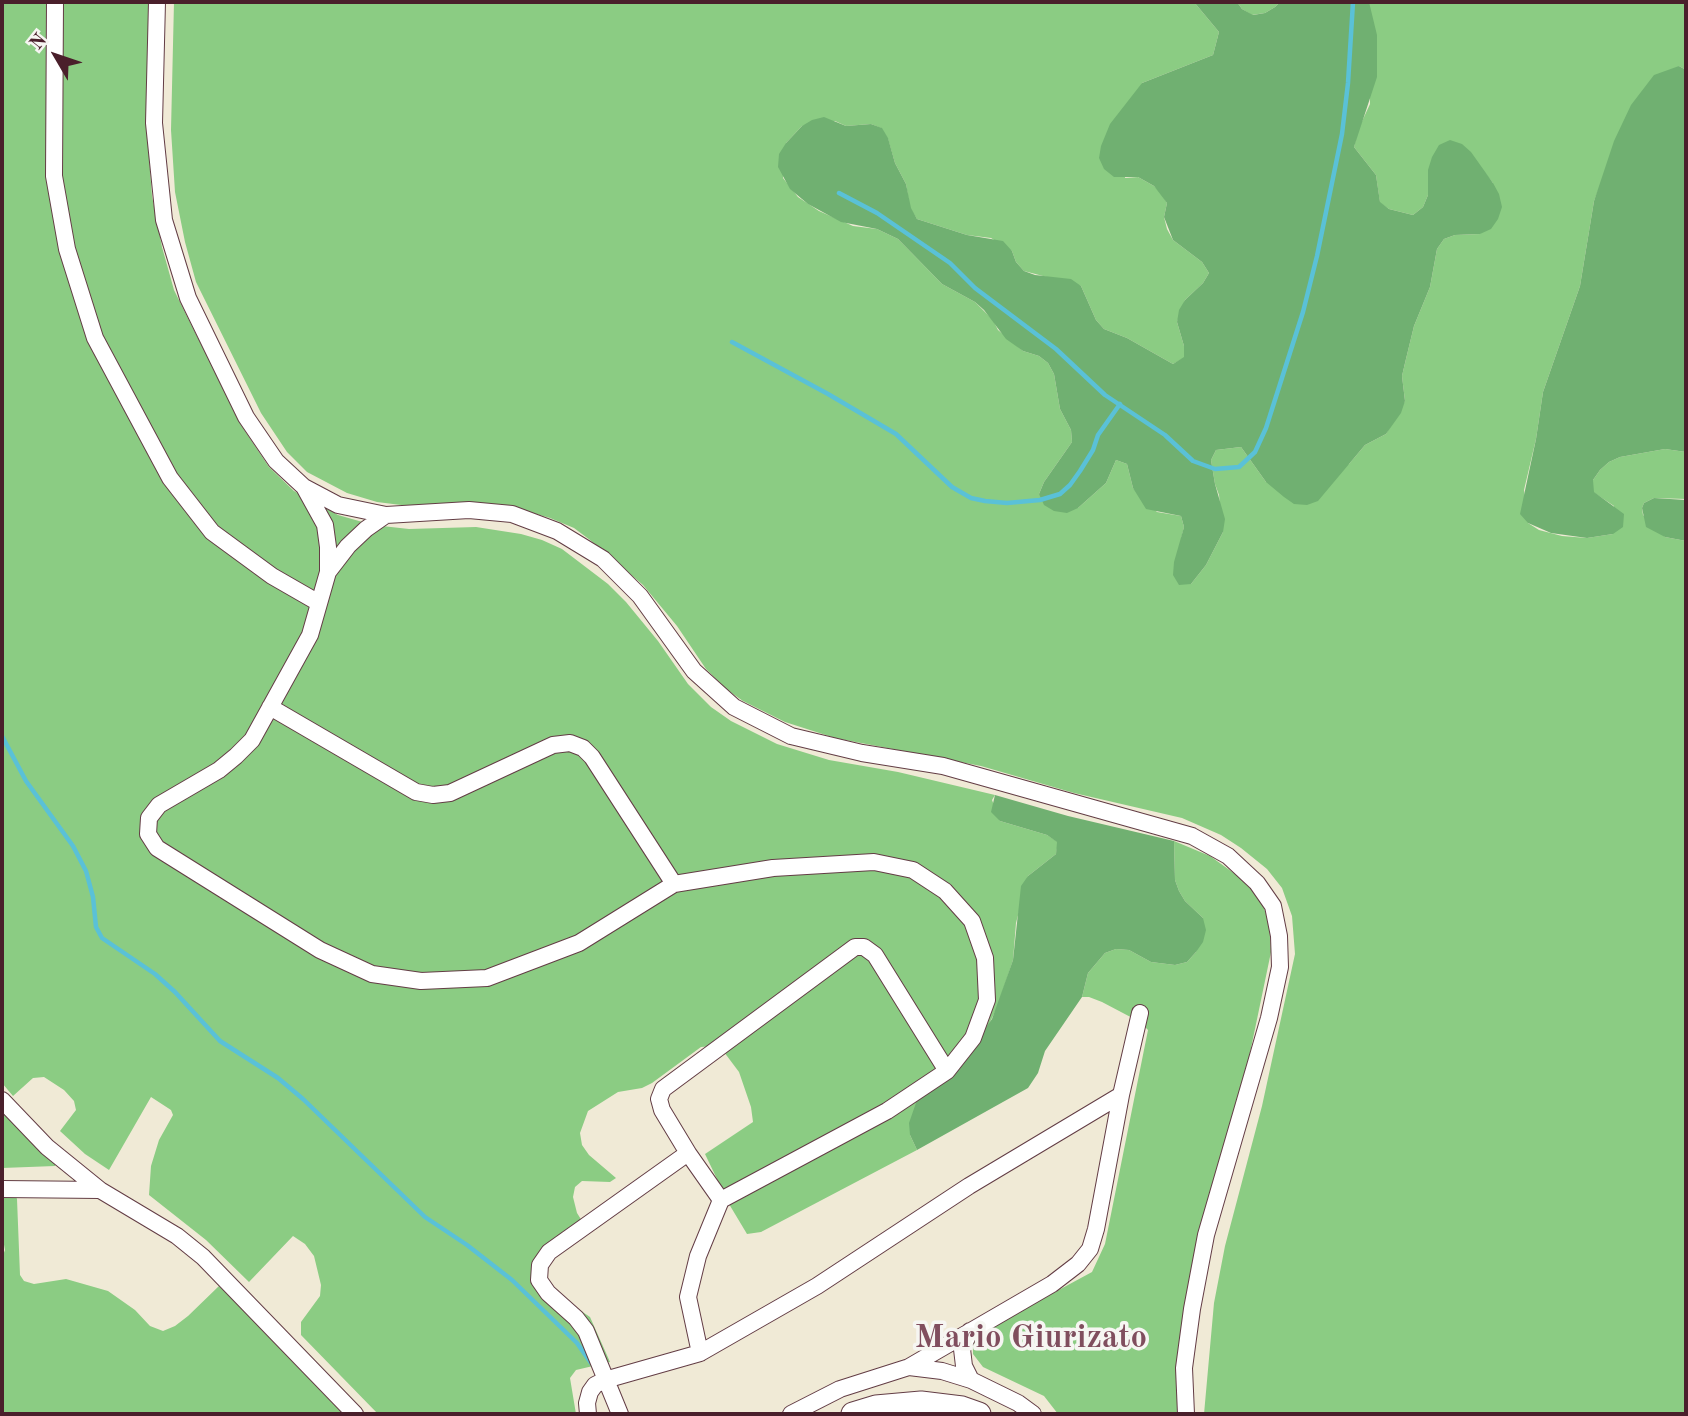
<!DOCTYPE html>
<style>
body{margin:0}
#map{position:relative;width:1688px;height:1416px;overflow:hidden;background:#f0ead6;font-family:"Old Standard TT",serif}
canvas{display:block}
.frame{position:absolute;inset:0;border:4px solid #4a1f2b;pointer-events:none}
.north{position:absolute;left:21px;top:21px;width:70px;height:70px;-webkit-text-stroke:5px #f6f6f2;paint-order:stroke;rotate:309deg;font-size:19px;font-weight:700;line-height:28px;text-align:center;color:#4a1f2b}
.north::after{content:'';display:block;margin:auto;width:24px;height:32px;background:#4a1f2b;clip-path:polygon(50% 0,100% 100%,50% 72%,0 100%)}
</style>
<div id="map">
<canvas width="1688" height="1416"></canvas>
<div class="frame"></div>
<div class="north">N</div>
</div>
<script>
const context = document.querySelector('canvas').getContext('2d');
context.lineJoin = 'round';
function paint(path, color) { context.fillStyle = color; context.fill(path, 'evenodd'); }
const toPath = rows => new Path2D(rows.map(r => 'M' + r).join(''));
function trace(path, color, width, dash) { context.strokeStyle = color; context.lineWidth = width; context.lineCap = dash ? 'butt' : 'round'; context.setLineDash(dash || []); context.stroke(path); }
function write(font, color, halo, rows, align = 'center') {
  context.font = font + ' "Old Standard TT",serif'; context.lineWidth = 7; context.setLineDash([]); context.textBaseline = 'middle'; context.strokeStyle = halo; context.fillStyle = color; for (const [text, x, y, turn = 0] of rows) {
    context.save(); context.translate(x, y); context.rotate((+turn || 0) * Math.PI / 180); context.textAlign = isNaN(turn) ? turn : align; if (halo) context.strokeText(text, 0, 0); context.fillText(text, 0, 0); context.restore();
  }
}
paint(toPath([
 [2,2,151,2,147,130,152,196,162,247,174,290,241,425,269,467,294,491,338,515,373,525,409,529,476,527,521,534,542,540,562,549,608,584,626,602,658,641,688,684,711,707,731,721,777,744,829,760,898,772,995,795,992,800,1000,821,1047,835,1058,842,1056,854,1028,876,1016,923,1013,960,997,1008,986,1030,910,1135,917,1150,761,1232,747,1234,729,1204,705,1154,753,1122,751,1107,739,1072,724,1052,714,1046,701,1047,652,1083,642,1088,618,1092,588,1111,580,1133,582,1145,589,1155,616,1178,610,1182,582,1181,575,1187,573,1197,577,1213,589,1232,540,1251,535,1258,535,1267,562,1298,590,1317,610,1362,576,1370,570,1378,576,1414,378,1414,301,1335,301,1322,320,1296,321,1285,314,1256,305,1244,293,1236,249,1282,206,1240,149,1195,151,1166,159,1140,173,1115,171,1110,151,1097,109,1170,85,1154,60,1131,76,1110,74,1101,64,1090,44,1077,33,1078,13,1096,2,1083],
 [174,2,1194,2,1219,32,1213,55,1142,83,1125,178,1138,177,1154,186,1162,194,1167,203,1164,217,1167,229,1173,240,1202,262,1209,273,1203,283,1185,300,1177,322,1184,346,1184,358,1173,364,1127,338,1104,329,1096,320,1081,286,1024,271,1016,262,1012,251,991,238,967,235,917,219,910,208,906,184,895,163,888,139,881,128,871,124,846,126,835,121,802,126,786,143,783,178,798,197,819,211,853,226,877,229,898,239,942,284,975,302,993,320,998,330,1023,351,1039,356,1048,363,1054,374,1060,409,1071,430,1072,442,1044,482,1039,494,1078,508,1106,483,1116,460,1127,464,1133,488,1157,512,1181,516,1184,527,1181,539,1191,584,1206,565,1223,532,1219,495,1215,484,1211,460,1216,450,1241,447,1266,482,1349,464,1365,445,1386,434,1405,401,1402,376,1405,363,1414,326,1430,287,1437,249,1444,239,1455,235,1480,234,1493,183,1485,173,1428,170,1428,195,1423,207,1413,215,1389,209,1380,203,1376,175,1354,147,1358,130,1370,104,1369,2,1686,2,1686,70,1679,66,1605,173,1594,201,1580,286,1543,392,1536,439,1524,490,1528,523,1539,530,1562,536,1587,538,1613,534,1614,506,1593,492,1593,480,1600,470,1609,462,1620,457,1665,449,1686,452,1686,499,1654,498,1644,503,1642,508,1643,515,1665,537,1686,541,1686,1414,1204,1414,1214,1303,1225,1246,1262,1106,1295,954,1292,916,1282,888,1267,869,1241,848,1221,835,1182,818,1074,793,981,766,835,738,785,722,743,701,726,689,706,669,677,626,643,585,590,540,574,528,550,518,526,511,478,504,409,506,377,502,347,493,307,472,287,452,261,413,196,282,185,242,175,192,171,130],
 [1237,2,1280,2,1275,7,1265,13,1252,15,1242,9],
 [1174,841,1210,856,1249,884,1261,900,1269,922,1271,952,1240,1101,1214,1194,1180,1414,1058,1414,1044,1396,983,1367,973,1354,973,1340,981,1332,1092,1272,1105,1244,1148,1030,1140,1022,1102,1002,1089,997,1082,997,1088,973,1105,953,1116,949,1129,950,1151,962,1175,965,1187,962,1196,952,1203,918,1185,901,1179,891,1175,880],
 [2,1110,57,1161,55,1166,2,1168],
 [2,1192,14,1192,17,1199,20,1275,24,1281,34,1284,66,1279,108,1291,135,1310,150,1326,163,1331,175,1326,188,1316,219,1286,346,1414,2,1414,2,1258,5,1250,2,1234]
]), '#8bcc83');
paint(toPath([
 [1194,2,1237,2,1242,9,1253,15,1265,13,1275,7,1280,2,1369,2,1377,35,1377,77,1354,147,1376,175,1380,202,1389,209,1413,215,1423,207,1428,195,1428,170,1432,157,1439,145,1450,140,1462,144,1471,152,1493,183,1499,194,1502,207,1498,219,1491,229,1480,234,1455,235,1444,239,1437,249,1430,287,1414,326,1405,363,1402,376,1405,401,1401,413,1386,434,1365,445,1318,501,1307,505,1294,504,1284,497,1266,482,1241,447,1216,450,1211,460,1215,484,1225,519,1223,532,1206,565,1191,584,1179,585,1173,575,1174,562,1184,527,1181,516,1146,509,1133,488,1127,464,1116,460,1106,483,1078,508,1067,513,1054,511,1044,505,1039,494,1044,482,1072,442,1071,430,1060,409,1054,374,1048,363,1039,356,1023,351,1006,339,984,310,975,302,942,284,898,239,877,229,841,222,808,204,790,189,778,167,779,154,786,143,802,126,812,120,824,117,846,126,871,124,882,128,888,138,895,163,906,184,911,208,917,219,967,235,1003,241,1012,251,1016,262,1024,271,1035,275,1071,279,1081,286,1096,320,1104,329,1127,338,1173,364,1184,357,1184,346,1177,322,1179,310,1185,300,1203,283,1209,273,1202,262,1173,240,1164,217,1167,203,1154,186,1138,177,1114,177,1104,169,1099,158,1101,146,1110,124,1142,83,1213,55,1219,32],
 [1679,66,1686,70,1686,452,1665,449,1620,457,1609,462,1600,470,1593,480,1594,492,1624,514,1623,527,1613,534,1587,538,1551,533,1528,523,1520,514,1536,439,1543,392,1580,286,1594,201,1614,141,1631,105,1654,75],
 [1654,498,1686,500,1686,541,1665,537,1646,527,1642,508,1644,503],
 [995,795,1068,816,1174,841,1175,880,1179,891,1185,901,1203,918,1206,930,1203,942,1196,952,1187,962,1175,965,1151,962,1129,950,1116,949,1105,953,1088,973,1082,997,1045,1051,1038,1073,1028,1088,917,1150,910,1135,909,1123,917,1100,970,1049,992,1019,1013,960,1021,886,1028,876,1056,854,1057,842,1047,835,1000,821,991,812]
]), '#70b071');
trace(toPath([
 [839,193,877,213,950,263,975,288,1056,349,1105,395,1165,435,1193,461,1215,469,1239,467,1255,452,1266,428,1303,312,1317,256,1342,134,1348,83,1353,2],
 [732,342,828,394,896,434,952,487,971,498,985,501,1007,503,1040,500,1060,494,1070,485,1080,471,1093,450,1098,435,1120,404],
 [2,736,26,781,73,846,86,871,93,897,96,927,102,938,155,974,175,992,220,1041,278,1078,303,1099,425,1217,467,1245,512,1280,577,1343,591,1363]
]), '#5ac1d7', 4.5);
const minor = toPath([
 [55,2,54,176,67,249,95,338,170,478,212,532,272,576,319,603],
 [157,2,154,123,164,220,188,298,246,417,276,461,304,487,338,505,386,515,469,510,512,514,557,531,603,559,640,596,694,671,734,707,791,736,862,753,943,766,1192,836,1228,856,1257,883,1273,906,1279,936,1280,967,1269,1018,1206,1235,1192,1309,1184,1368,1186,1414],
 [304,487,325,525,328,547,328,572,310,635,252,740,236,756,219,770,159,805,149,818,148,834,157,848,320,950,372,974,421,981,487,978,579,943,674,884,773,868,874,862,913,870,945,891,972,921,985,958,987,1000,973,1038,947,1071,887,1111,721,1200,688,1153,549,1252,540,1265,539,1280,548,1293,576,1318,586,1331,620,1414],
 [328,572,348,546,366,529,386,515],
 [270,707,416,792,433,795,450,793,553,745,570,743,583,748,592,757,674,884],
 [2,1100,47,1147,100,1190],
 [688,1153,662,1110,659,1099,663,1089,855,947,864,947,875,955,947,1071],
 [2,1189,100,1190,177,1236,203,1257,355,1414],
 [970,1331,962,1349,964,1366,971,1380],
 [700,1353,688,1297,698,1256,721,1200],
 [909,1367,1052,1284,1078,1264,1090,1249,1096,1229,1121,1095,1140,1013],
 [588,1414,587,1403,590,1392,595,1385,605,1380,700,1353,817,1286,969,1186,1121,1095],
 [791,1414,840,1389,909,1367,942,1371,971,1380,1018,1403,1033,1414]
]);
const highway = toPath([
 [853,1414,876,1407,921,1403,962,1408,979,1414]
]);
trace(minor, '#633d45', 18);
trace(highway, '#633d45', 25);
trace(minor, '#fff', 16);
trace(highway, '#fff', 23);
write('bold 33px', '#804e5e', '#f6f6f2', [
 ["Mario Giurizato",1031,1338]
]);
</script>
